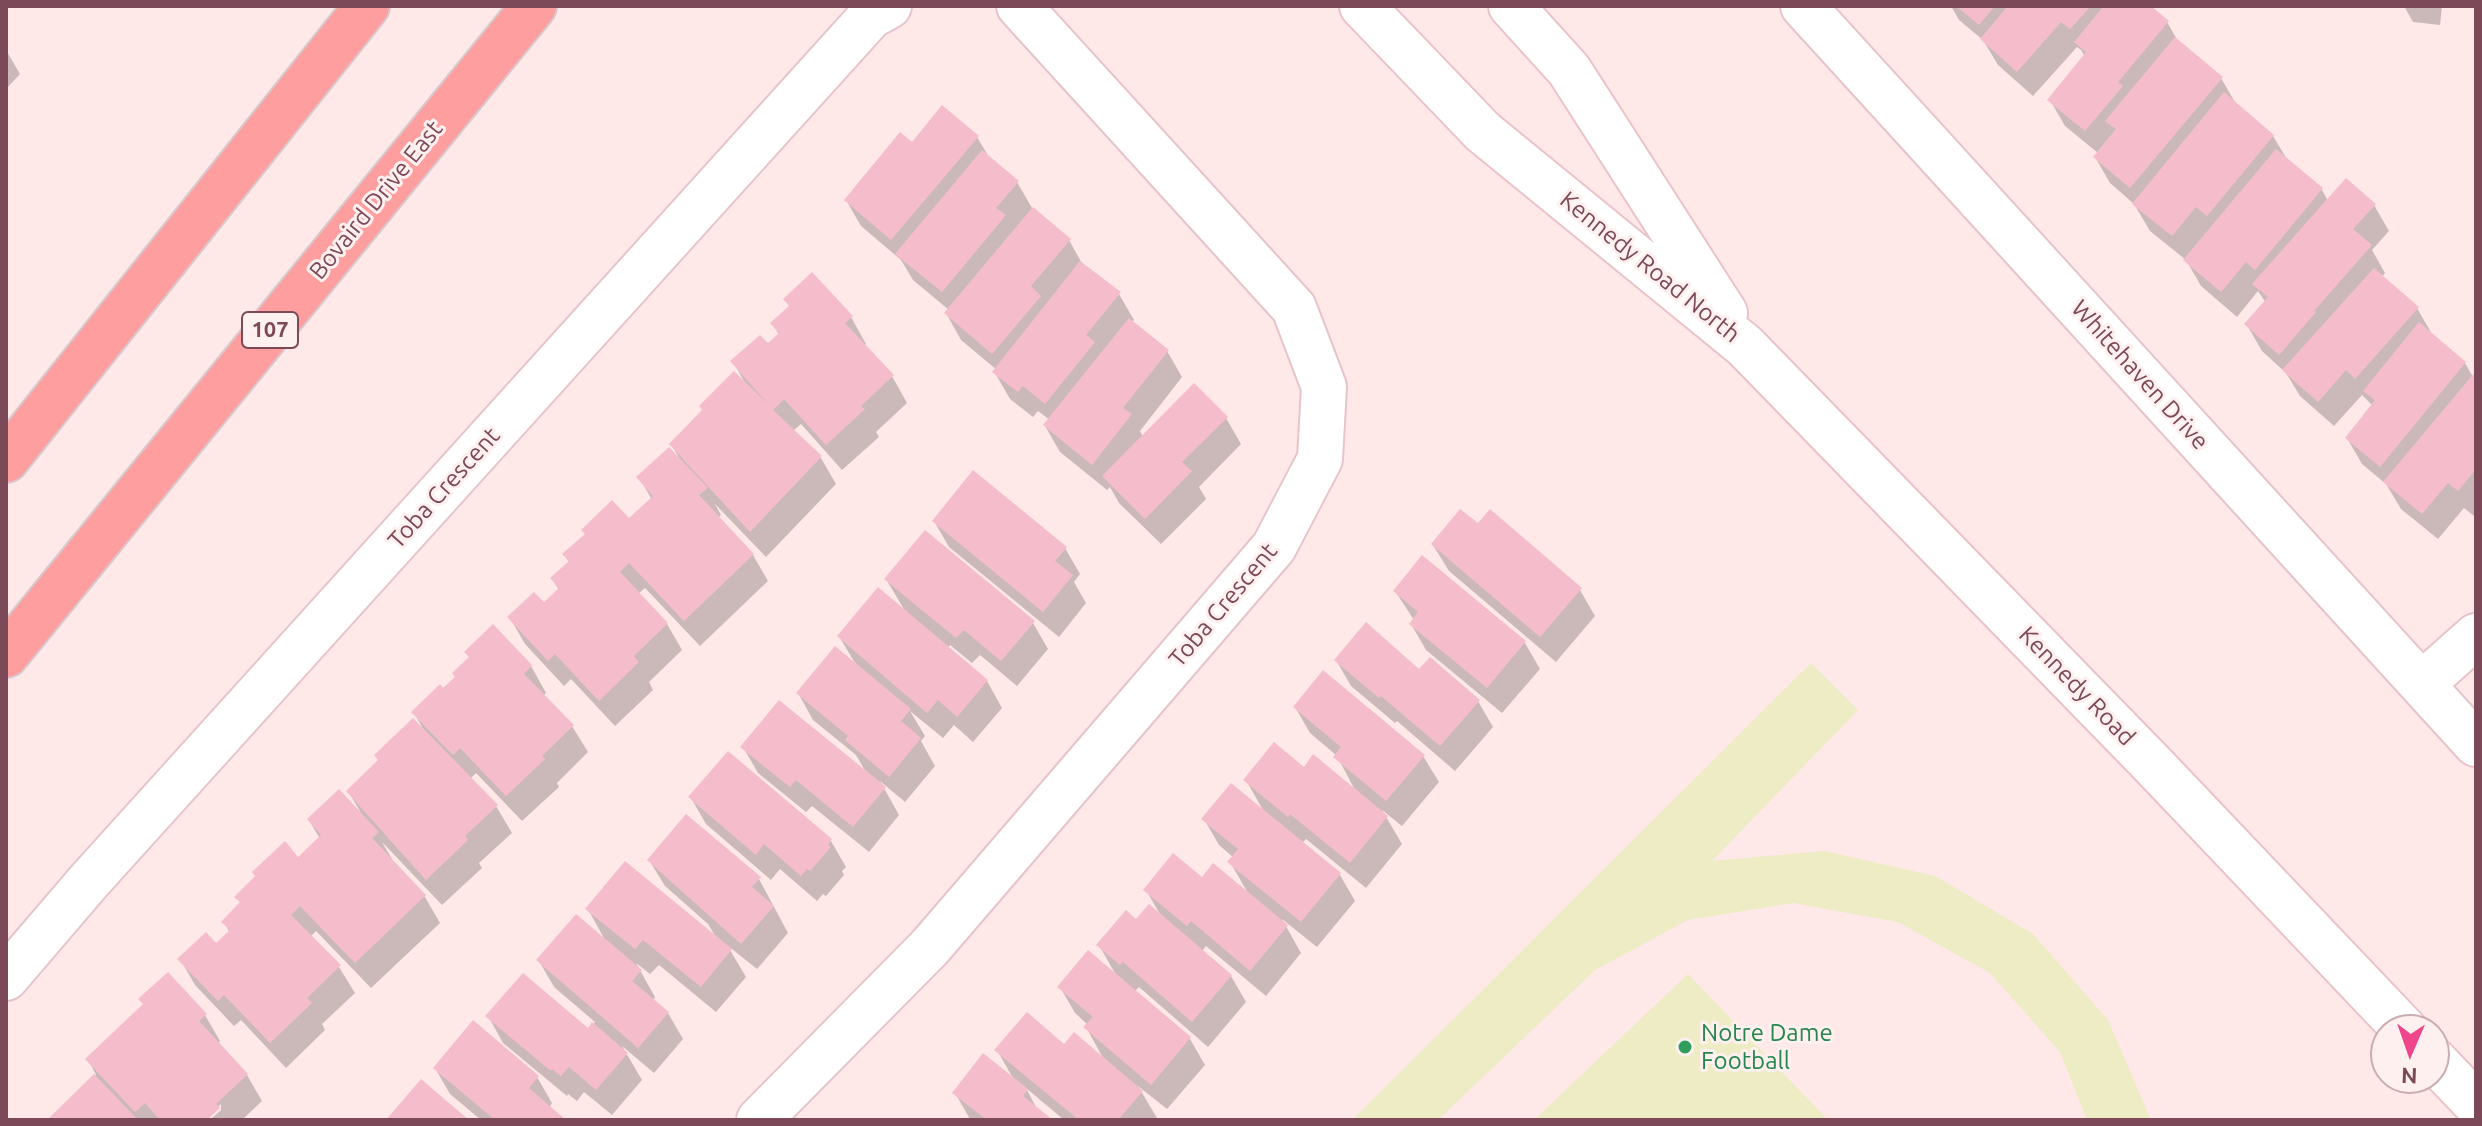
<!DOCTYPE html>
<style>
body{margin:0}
#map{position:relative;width:2482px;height:1126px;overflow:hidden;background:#fee8e8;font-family:Ubuntu,sans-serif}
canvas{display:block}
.frame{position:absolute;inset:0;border:8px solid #7b4957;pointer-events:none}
.north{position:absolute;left:2370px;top:1014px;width:80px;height:80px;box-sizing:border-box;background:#fff0f0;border:2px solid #caadb3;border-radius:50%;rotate:182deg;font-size:22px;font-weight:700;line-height:32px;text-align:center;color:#7b4957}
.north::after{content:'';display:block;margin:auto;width:28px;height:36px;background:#ef458b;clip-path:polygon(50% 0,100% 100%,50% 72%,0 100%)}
</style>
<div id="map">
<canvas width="2482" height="1126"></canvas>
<div class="frame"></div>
<div class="north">N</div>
</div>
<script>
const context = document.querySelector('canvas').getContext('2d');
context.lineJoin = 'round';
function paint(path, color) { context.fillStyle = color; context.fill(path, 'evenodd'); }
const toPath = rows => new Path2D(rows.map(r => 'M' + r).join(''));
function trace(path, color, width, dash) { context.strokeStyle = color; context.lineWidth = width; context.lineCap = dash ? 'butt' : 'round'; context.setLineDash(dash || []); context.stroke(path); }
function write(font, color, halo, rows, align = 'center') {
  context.font = font + ' Ubuntu,sans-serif'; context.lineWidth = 6; context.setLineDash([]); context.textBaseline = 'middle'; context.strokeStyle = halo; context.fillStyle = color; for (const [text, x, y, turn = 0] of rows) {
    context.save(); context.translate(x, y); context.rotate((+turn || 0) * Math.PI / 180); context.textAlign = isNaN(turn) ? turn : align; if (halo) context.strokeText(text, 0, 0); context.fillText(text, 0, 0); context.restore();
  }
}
paint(toPath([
 [1811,663,1858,710,1712,861,1824,851,1935,876,2033,934,2108,1020,2151,1120,2087,1120,2060,1052,1990,973,1898,922,1793,903,1688,920,1595,970,1438,1120,1352,1120],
 [1688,974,1828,1120,1534,1120]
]), '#edecc5');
paint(toPath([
 [1951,6,2148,6,2167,22,2179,43,2221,78,2236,104,2273,136,2288,161,2322,190,2328,201,2374,205,2389,231,2372,250,2385,273,2382,277,2417,308,2432,334,2465,363,2473,377,2476,374,2476,513,2474,516,2464,508,2438,539,2401,509,2386,484,2362,464,2347,438,2373,406,2362,395,2334,426,2300,396,2286,373,2262,351,2247,325,2266,303,2258,291,2237,317,2201,286,2186,260,2150,231,2134,204,2110,183,2095,157,2098,153,2065,126,2050,100,2085,57,2081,50,2077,47,2033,96,1998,65,1983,40,1959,20],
 [2404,6,2442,6,2440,25,2413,22],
 [6,50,20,74,6,89],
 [977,137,990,159,1017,182,1032,208,1069,240,1084,267,1119,294,1134,320,1132,322,1167,351,1182,377,1140,431,1143,437,1226,418,1241,444,1199,487,1206,499,1161,544,1119,503,1110,487,1107,490,1060,452,1045,426,1050,420,1038,411,1033,417,1010,399,995,373,997,370,961,340,946,313,949,310,913,280,901,260,861,226,846,200,912,145],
 [851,317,866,344,864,346,892,376,907,403,876,432,879,437,842,470,801,424,793,431,821,458,836,484,766,557,715,504,721,515,718,518,753,555,768,581,700,646,645,588,638,594,667,624,682,650,649,682,653,690,615,726,571,679,564,686,525,644,510,618,544,604,559,590,552,579,569,563,565,555,629,521,652,500,639,477,679,458,671,444,744,381,733,362,767,346,779,335,773,324],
 [934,521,1065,548,1080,574,1074,582,1086,603,1059,637,949,547],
 [1433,545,1580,590,1595,616,1556,662,1449,571],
 [886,579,1033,623,1048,649,1017,686,980,655,972,663,950,645,948,648,987,681,1002,708,973,742,954,725,943,738,910,711,925,736,921,741,935,766,905,802,880,781,899,815,869,852,812,806,806,812,758,773,743,747,867,774,856,755,813,720,798,693,856,665,839,636,905,611],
 [1395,591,1525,643,1540,669,1502,713,1426,650,1411,624,1414,620],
 [1336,660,1420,672,1478,701,1493,727,1455,771,1397,721,1395,723,1351,686],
 [531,666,546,693,543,696,572,726,588,752,557,783,559,787,522,821,476,773,470,779,496,806,512,833,479,863,482,868,442,905,382,842,392,859,390,860,425,897,440,923,371,988,316,931,310,937,339,967,355,993,322,1024,325,1030,286,1068,241,1020,234,1026,195,985,180,959,216,946,230,933,224,922,241,904,237,897,298,860,320,839,309,820,361,813,348,791,424,731,414,712,443,691],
 [1295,707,1423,756,1439,782,1402,826,1382,810,1402,844,1366,888,1306,839,1302,843,1340,875,1355,901,1317,947,1282,919,1301,953,1266,996,1206,946,1202,951,1231,976,1246,1002,1208,1047,1139,987,1134,992,1190,1039,1205,1065,1167,1109,1138,1086,1157,1118,1155,1120,1064,1120,1026,1088,1038,1111,1050,1120,970,1119,955,1093,1014,1080,997,1050,1064,1047,1104,1060,1086,1027,1088,1025,1075,1013,1060,987,1117,977,1099,945,1137,922,1161,916,1146,890,1202,879,1249,895,1230,862,1234,858,1219,845,1204,819,1264,812,1246,780,1304,770,1356,792,1337,756,1310,733],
 [691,798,831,841,846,867,842,871,844,875,826,896,823,894,817,901,780,869,771,880,706,824],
 [649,860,759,879,788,933,757,969,727,945,746,977,716,1012,659,965,650,974,636,963,655,997,653,1001,668,1013,683,1039,654,1073,622,1046,642,1080,612,1115,584,1092,577,1101,568,1094,567,1096,503,1043,488,1016,588,1031,595,1022,554,987,539,961,606,942,588,909,717,939,708,924,665,886],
 [205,1015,220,1041,218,1044,247,1075,262,1101,242,1120,210,1120,221,1110,221,1104,204,1120,49,1120,96,1075,88,1059],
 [435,1068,537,1077,552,1103,549,1108,563,1120,481,1120,450,1094]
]), '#0003');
paint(toPath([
 [1956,6,1995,6,1979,25],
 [2008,6,2091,6,2070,29,2061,22,2017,72,1980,39],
 [2104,6,2151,6,2169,21,2118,82,2123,86,2085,131,2047,100,2086,52,2074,42],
 [2175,37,2223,77,2130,188,2093,157,2116,129,2105,121],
 [2224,92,2274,135,2207,216,2196,207,2172,236,2132,204],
 [942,105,979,136,891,240,844,200,900,132,912,142],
 [2276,149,2323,188,2255,270,2246,262,2221,292,2183,260],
 [982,150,1019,181,996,208,1006,215,942,292,895,254],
 [2346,178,2376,204,2353,229,2372,245,2314,311,2316,312,2279,355,2244,324,2268,297,2252,284],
 [1033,207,1071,239,1031,286,1041,296,992,354,944,313],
 [1080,261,1121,292,1086,335,1095,342,1045,404,1023,386,1018,392,992,372],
 [2374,268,2419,307,2355,379,2346,370,2318,402,2282,370],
 [812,272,853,316,845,323,894,375,861,406,865,409,826,445,784,399,773,410,822,456,750,532,669,444,702,410,699,406,734,371,769,405,730,361,760,335,768,343,779,333,770,323,789,306,783,299],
 [1129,318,1169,350,1123,408,1132,414,1092,465,1043,425],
 [2419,322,2466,362,2380,467,2345,438,2375,400,2363,391],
 [2476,371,2476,469,2458,491,2448,483,2422,514,2383,482],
 [1194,383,1228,417,1182,462,1192,471,1145,519,1102,476],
 [669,447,708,488,699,495,754,554,684,621,629,563,620,572,668,623,634,656,639,662,599,701,555,654,548,661,507,617,534,592,544,602,559,588,550,578,569,561,562,554,585,534,581,530,612,500,629,518,653,496,636,477],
 [973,470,1067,547,1055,561,1073,575,1043,612,932,521],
 [1460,509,1478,523,1490,509,1582,588,1540,637,1431,544],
 [925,530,1035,621,1001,661,964,630,956,638,884,579],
 [1422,555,1526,641,1487,688,1409,624,1418,612,1393,591],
 [878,587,988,680,957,717,938,700,927,713,837,636],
 [1366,622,1419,669,1430,657,1480,700,1440,746,1381,696,1379,698,1334,660],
 [493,624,532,665,524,674,574,725,542,756,545,759,506,796,460,748,453,755,411,712,440,684,443,688,455,677,452,673,469,657,464,652],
 [835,646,911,709,901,721,921,738,889,777,845,740,848,736,796,693],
 [1323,670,1425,755,1386,801,1333,757,1341,747,1293,707],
 [779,700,886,787,853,827,796,780,790,787,740,747],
 [413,718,498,805,465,836,468,840,426,880,346,791,378,760,374,755],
 [1274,742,1304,767,1313,754,1388,816,1350,863,1290,814,1288,817,1243,780],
 [728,751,832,839,828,845,831,847,810,871,807,869,801,876,764,844,756,855,688,797],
 [1231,783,1341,873,1301,922,1227,862,1238,849,1201,819],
 [339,789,379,832,372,838,426,895,355,963,300,906,291,915,341,965,307,998,312,1003,270,1043,224,995,218,1001,177,959,206,932,216,943,230,930,221,922,240,902,234,897,255,876,252,872,285,841,298,857,321,835,307,819],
 [686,814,761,877,752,887,774,906,741,944,647,860],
 [1173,853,1202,877,1213,863,1288,925,1250,971,1191,921,1187,926,1143,890],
 [625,861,732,949,701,987,643,940,635,949,585,909],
 [1149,904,1232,975,1192,1022,1123,962,1120,965,1096,945,1126,910,1136,919],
 [576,914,642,970,632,981,669,1012,638,1048,536,960],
 [1088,950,1191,1037,1151,1085,1083,1027,1093,1017,1057,987],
 [168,972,207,1014,199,1021,248,1074,216,1104,220,1108,207,1120,160,1120,145,1103,135,1112,85,1059,143,1004,138,999],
 [523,973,588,1028,592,1022,628,1053,596,1090,569,1067,561,1076,552,1069,551,1071,485,1016],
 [1027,1012,1064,1044,1074,1032,1143,1091,1118,1120,1079,1120,994,1050],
 [473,1020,539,1076,529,1088,566,1120,495,1120,433,1068],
 [983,1053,1028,1089,1023,1096,1053,1120,987,1120,952,1093],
 [94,1074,138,1120,47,1120],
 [421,1079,469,1120,386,1120]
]), '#f5bdcb');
const street = toPath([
 [1803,6,2476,744],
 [2422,684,2476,636],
 [6,978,89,881,871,16,889,6],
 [759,1120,930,947,1274,547,1320,459,1324,387,1294,308,1019,6]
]);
const secondary = toPath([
 [1362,6,1483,132,1745,346,2156,768,2405,1030],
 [1511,6,1569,70,1725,313],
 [2434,1060,2476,1104]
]);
const primary = toPath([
 [6,460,367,6],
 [6,655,534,6]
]);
trace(street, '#e7c4ca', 48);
trace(secondary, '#ebc2c8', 48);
trace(primary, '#d7c8cd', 48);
trace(street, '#fff', 44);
trace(secondary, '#fff', 44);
trace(primary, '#ff9e9e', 44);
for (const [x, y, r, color] of [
 [1685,1047,8,"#2e9e5b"]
]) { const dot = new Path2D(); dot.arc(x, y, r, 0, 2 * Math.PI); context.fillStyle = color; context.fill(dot); trace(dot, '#fff0f0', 3); }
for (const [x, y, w] of [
 [270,330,56]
]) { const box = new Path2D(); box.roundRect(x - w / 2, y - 18, w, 36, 6); context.fillStyle = '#fff0f0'; context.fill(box); trace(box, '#7b4957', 2); }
write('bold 22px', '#7b4957', null, [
 ["107",270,330]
]);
write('24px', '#7b4957', '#fff0f0', [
 ["Bovaird Drive East",376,200,-51],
 ["Kennedy Road North",1650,267,39],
 ["Whitehaven Drive",2140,375,48],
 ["Toba Crescent",444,488,-48],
 ["Toba Crescent",1223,605,-50],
 ["Kennedy Road",2077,686,46]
]);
write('24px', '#27864d', '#fff0f0', [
 ["Notre Dame",1701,1033],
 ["Football",1701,1061]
], 'left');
</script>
